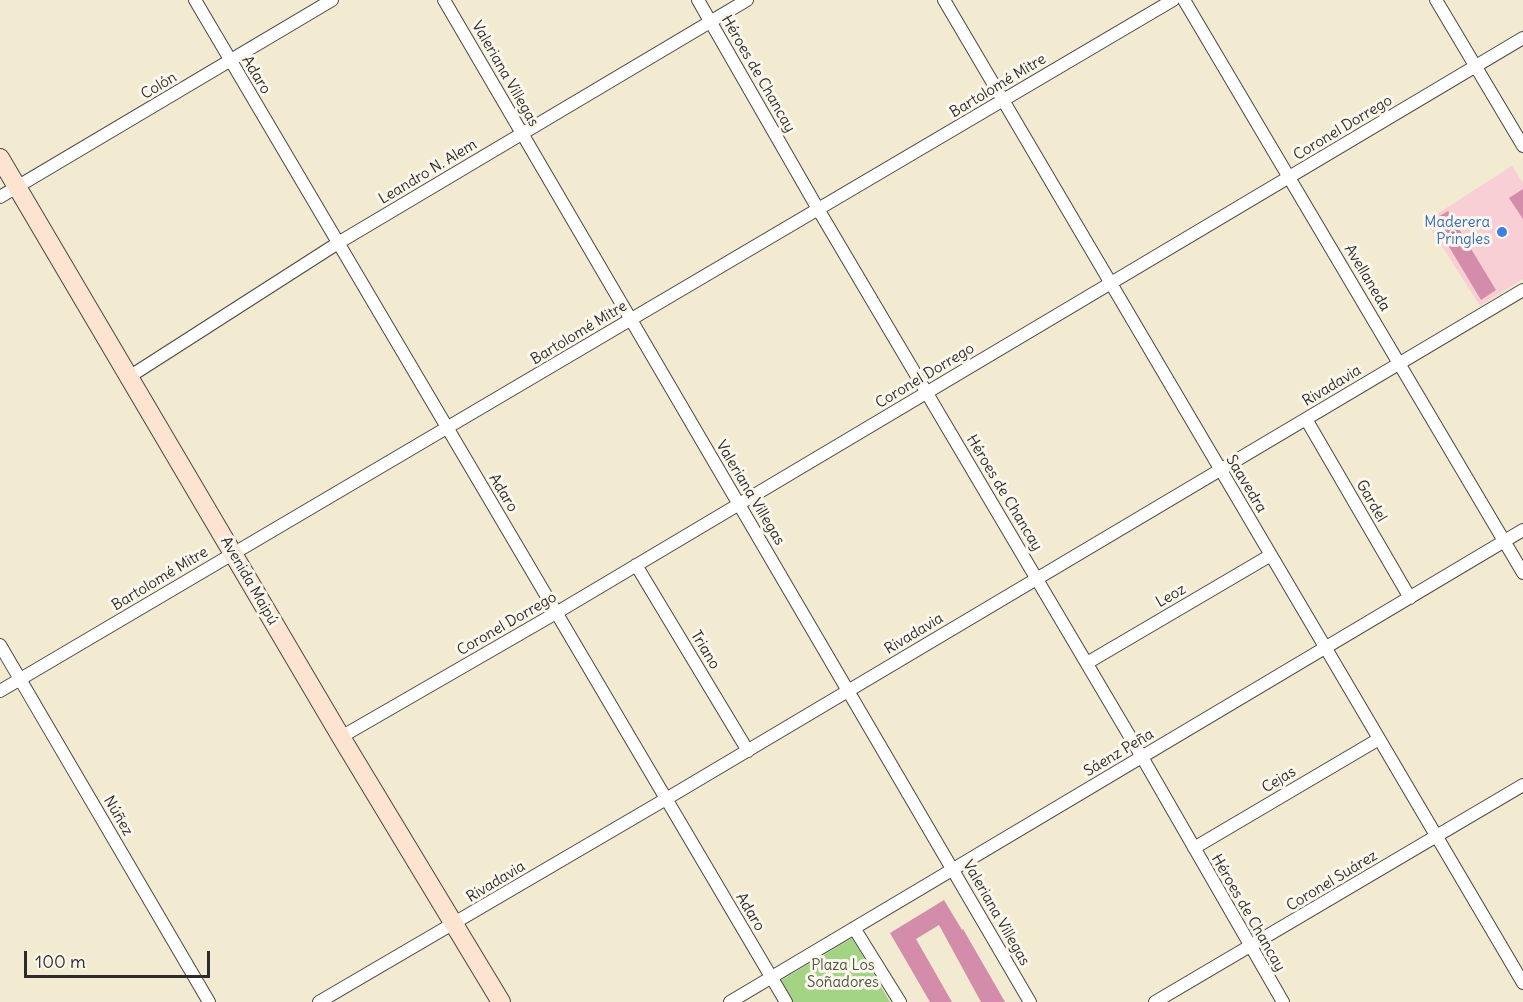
<!DOCTYPE html>
<meta charset="utf-8">
<style>
body{margin:0}
#map{position:relative;width:1523px;height:1002px;overflow:hidden;background:#f2ead1;font-family:Delius,sans-serif}
canvas{display:block}
.scale{position:absolute;left:24px;top:951px;width:186px;height:27px;box-sizing:border-box;border:3px solid #2b2b2b;border-top:0;padding-left:8px;font-size:18px;line-height:21px;white-space:nowrap;color:#2b2b2b;-webkit-text-stroke:4px #fbf7ec;paint-order:stroke}
</style>
<div id="map">
<canvas width="1523" height="1002"></canvas>
<div class="scale">100 m</div>
</div>
<script>
const context = document.querySelector('canvas').getContext('2d');
context.lineJoin = 'round';
function paint(path, color) { context.fillStyle = color; context.fill(path, 'evenodd'); }
const toPath = rows => new Path2D(rows.map(r => 'M' + r).join(''));
function trace(path, color, width, dash) { context.strokeStyle = color; context.lineWidth = width; context.lineCap = dash ? 'butt' : 'round'; context.setLineDash(dash || []); context.stroke(path); }
function write(font, color, halo, rows, align = 'center') {
  context.font = font + ' Delius,sans-serif'; context.lineWidth = 6; context.setLineDash([]); context.textBaseline = 'middle'; context.strokeStyle = halo; context.fillStyle = color; for (const [text, x, y, turn = 0] of rows) {
    context.save(); context.translate(x, y); context.rotate((+turn || 0) * Math.PI / 180); context.textAlign = isNaN(turn) ? turn : align; if (halo) context.strokeText(text, 0, 0); context.fillText(text, 0, 0); context.restore();
  }
}
paint(toPath([
 [1512,166,1523,183,1523,279,1480,306,1426,221]
]), '#f7cfd5');
paint(toPath([
 [852,938,890,1002,793,1002,780,981]
]), '#a2d484');
paint(toPath([
 [1523,189,1523,219,1509,198],
 [1448,211,1496,290,1481,300,1433,220],
 [944,900,962,930,963,929,1005,1002,981,1002,939,925,916,939,952,1002,930,1002,890,933]
]), '#d38caa');
const minor = toPath([
 [195,0,786,1002],
 [444,0,1030,1002],
 [698,0,818,209,1142,757,1283,1002],
 [944,0,1523,983],
 [1184,0,1523,573],
 [1436,0,1523,146],
 [0,197,332,0],
 [129,377,338,243,747,0],
 [1306,419,1410,598],
 [636,565,748,751],
 [0,645,209,1002],
 [1087,663,1271,555],
 [0,691,1173,0],
 [341,737,556,613,1523,38],
 [1194,848,1379,739],
 [854,928,900,1002],
 [319,1002,666,799,1523,290],
 [730,1002,1523,530],
 [1155,1002,1523,785]
]);
const secondary = toPath([
 [0,158,341,737,501,1002]
]);
trace(minor, '#494844', 14);
trace(secondary, '#494844', 20);
trace(minor, '#fff', 12);
trace(secondary, '#fde4d1', 18);
for (const [x, y, r, color] of [
 [1502,232,6,"#3f7fe0"]
]) { const dot = new Path2D(); dot.arc(x, y, r, 0, 2 * Math.PI); context.fillStyle = color; context.fill(dot); trace(dot, '#fbf7ec', 2); }
write('15px', '#2b2b2b', '#fbf7ec', [
 ["Valeriana Villegas",505,74,60],
 ["Héroes de Chancay",758,74,60],
 ["Adaro",256,75,59],
 ["Colón",159,86,-31],
 ["Bartolomé Mitre",998,86,-31],
 ["Coronel Dorrego",1343,128,-31],
 ["Leandro N. Alem",428,172,-31],
 ["Avellaneda",1367,278,59],
 ["Bartolomé Mitre",579,333,-31],
 ["Coronel Dorrego",925,376,-31],
 ["Rivadavia",1332,386,-31],
 ["Saavedra",1246,484,59],
 ["Adaro",503,493,59],
 ["Valeriana Villegas",750,493,59],
 ["Héroes de Chancay",1004,493,59],
 ["Gardel",1371,501,60],
 ["Bartolomé Mitre",160,579,-31],
 ["Avenida Maipú",249,581,60],
 ["Leoz",1171,596,-30],
 ["Coronel Dorrego",507,624,-30],
 ["Rivadavia",914,634,-31],
 ["Triano",705,650,59],
 ["Sáenz Peña",1119,753,-31],
 ["Cejas",1279,780,-31],
 ["Núñez",118,816,60],
 ["Coronel Suárez",1332,881,-31],
 ["Rivadavia",496,882,-31],
 ["Adaro",750,912,59],
 ["Valeriana Villegas",996,913,60],
 ["Héroes de Chancay",1248,913,60]
]);
write('15px', '#366cbe', '#fbf7ec', [
 ["Maderera",1490,223],
 ["Pringles",1490,240]
], 'right');
write('15px', '#495541', '#fbf7ec', [
 ["Plaza Los",843,966],
 ["Soñadores",843,983]
]);
</script>
